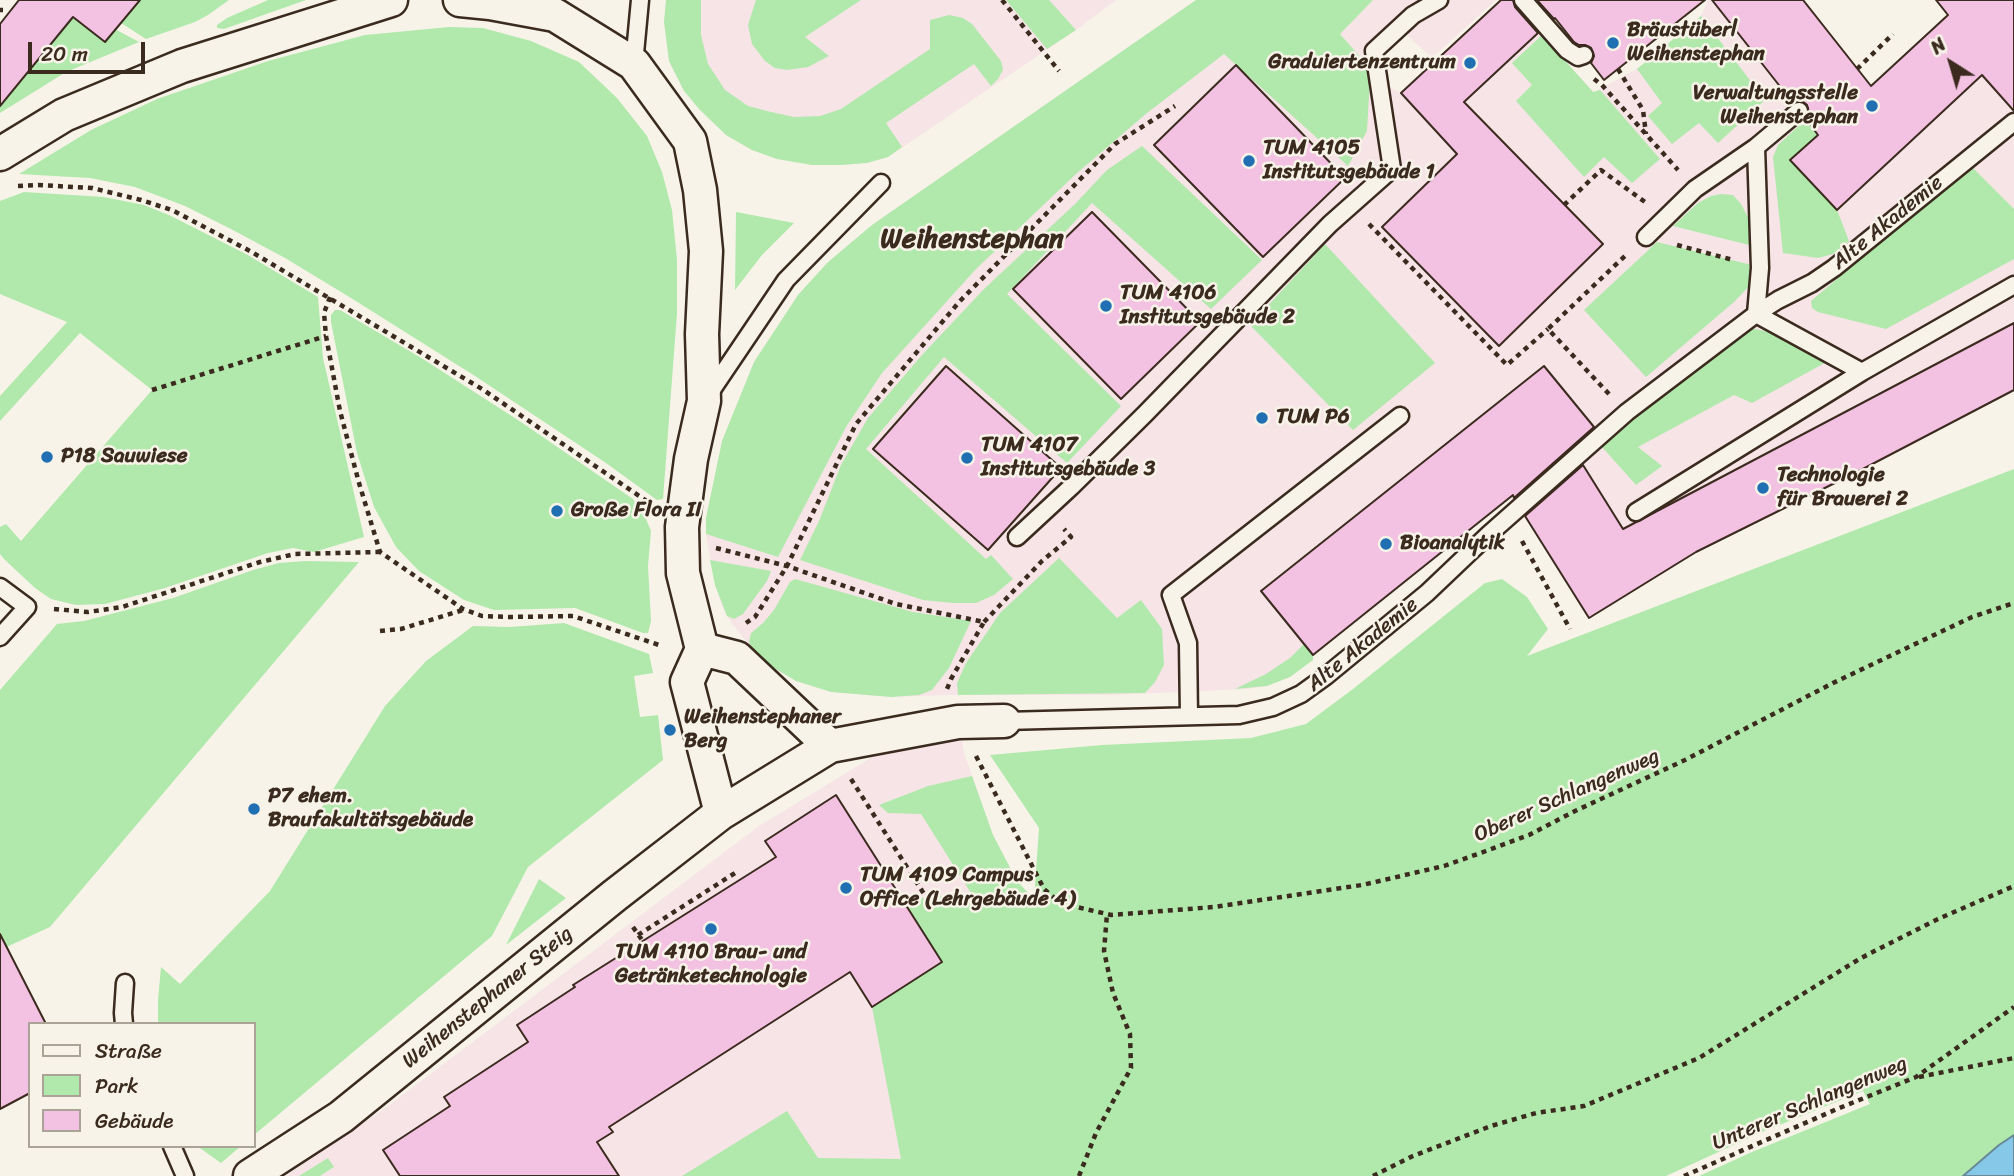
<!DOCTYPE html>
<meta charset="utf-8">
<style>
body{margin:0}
#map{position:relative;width:2014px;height:1176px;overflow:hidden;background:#f7f3e8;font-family:Sriracha,sans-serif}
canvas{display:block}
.legend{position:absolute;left:28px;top:1022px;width:228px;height:126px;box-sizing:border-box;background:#f7f3e8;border:2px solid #aca397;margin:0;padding:9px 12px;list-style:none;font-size:21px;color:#3b2a1e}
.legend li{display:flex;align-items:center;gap:14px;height:35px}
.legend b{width:35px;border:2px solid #aca397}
.north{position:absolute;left:1916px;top:28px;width:70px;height:70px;-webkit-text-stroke:5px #f7f3e8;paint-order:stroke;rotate:323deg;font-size:19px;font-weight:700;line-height:28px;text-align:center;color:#3b2a1e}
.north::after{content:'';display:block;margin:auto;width:24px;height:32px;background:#3b2a1e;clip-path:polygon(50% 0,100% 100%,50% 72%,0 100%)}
.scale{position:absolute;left:28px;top:42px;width:117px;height:32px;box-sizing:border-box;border:4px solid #3b2a1e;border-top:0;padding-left:9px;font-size:21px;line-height:24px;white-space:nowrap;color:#3b2a1e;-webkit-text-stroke:5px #f7f3e8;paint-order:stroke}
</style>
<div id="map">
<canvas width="2014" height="1176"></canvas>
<ul class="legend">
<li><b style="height:9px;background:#f7f3e8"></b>Straße</li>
<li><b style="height:19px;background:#b1e9ac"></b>Park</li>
<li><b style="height:19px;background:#f3c1e1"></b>Gebäude</li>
</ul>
<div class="north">N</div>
<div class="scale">20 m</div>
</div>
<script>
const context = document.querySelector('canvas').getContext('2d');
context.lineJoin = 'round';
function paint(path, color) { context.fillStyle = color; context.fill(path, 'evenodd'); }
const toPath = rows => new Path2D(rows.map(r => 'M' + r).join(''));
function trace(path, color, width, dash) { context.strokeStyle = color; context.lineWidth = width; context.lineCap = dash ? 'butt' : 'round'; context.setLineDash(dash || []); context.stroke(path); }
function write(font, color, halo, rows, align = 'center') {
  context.font = font + ' Sriracha,sans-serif'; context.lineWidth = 5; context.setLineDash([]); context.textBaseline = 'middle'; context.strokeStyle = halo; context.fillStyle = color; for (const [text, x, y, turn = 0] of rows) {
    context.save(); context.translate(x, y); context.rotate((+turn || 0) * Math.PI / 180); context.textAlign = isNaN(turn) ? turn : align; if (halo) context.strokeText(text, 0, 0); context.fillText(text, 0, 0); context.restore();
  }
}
paint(toPath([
 [666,0,1116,0,1076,30,888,157,867,163,841,165,812,165,777,159,752,150,726,135,700,110,684,91,669,61,664,22],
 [1196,0,1496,0,1432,58,1403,31,1373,59,1363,60,1340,34,1351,77,1370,78,1401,93,1501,0,1509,0,1594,92,1637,69,1701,16,1708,0,1803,0,1871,85,1948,15,1936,0,2014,0,2014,390,1859,471,1696,552,1589,618,1523,511,1510,498,1313,655,1313,660,1290,677,1267,686,1247,689,1110,695,945,695,891,697,831,692,796,681,764,662,753,651,727,616,722,606,715,585,706,534,706,518,722,441,754,362,798,295,827,263,872,225],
 [929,738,962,738,964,753,993,835,1017,881,999,1160,755,1158,726,1176,285,1176,384,1109,759,826,884,750]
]), '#f6e4e6');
paint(toPath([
 [140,0,229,0,208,15,195,22,146,39,121,23],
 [268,0,306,0,224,29,217,28,217,25,227,18],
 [666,0,701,0,701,35,708,64,725,90,748,106,771,112,794,117,820,116,841,109,930,49,930,20,949,15,963,18,972,24,1001,61,1003,70,998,79,991,86,974,64,886,123,902,147,888,157,867,163,841,165,812,165,777,159,752,150,726,135,700,110,684,91,669,61,664,22],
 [756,0,861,0,805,37,829,56,808,67,787,70,775,68,765,61,752,44,748,25],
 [1006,0,1049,0,1076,30,1047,49],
 [1196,0,1373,0,1340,34,1363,60,1370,78,1367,131,1348,166,1224,54,1147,113,1077,173,976,269,882,373,846,427,778,557,706,534,706,518,722,441,754,362,798,295,827,263,872,225],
 [1701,16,1765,100,1718,143,1699,123,1672,144,1648,116,1662,103,1637,69],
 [73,17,104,42,115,29,139,42,66,72,0,113,0,105],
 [449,27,483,28,531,41,579,62,617,98,647,136,662,172,672,210,677,260,677,313,663,499,657,500,606,463,475,376,351,298,285,258,231,229,185,206,135,187,90,178,19,174,91,130,157,99,268,61,365,35],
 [1542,35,1593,92,1600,90,1660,159,1632,183,1604,157,1584,177,1516,101,1532,85,1512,63],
 [1806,119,1818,135,1791,161,1837,210,1849,241,1833,254,1818,258,1783,253,1773,157,1778,145],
 [1142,146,1262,260,1211,309,1092,203,1007,294,1121,406,1067,463,944,357,866,449,986,559,991,555,1013,579,994,595,976,603,953,603,923,600,800,560,819,521,841,465,868,418,922,355,984,289,1075,204,1107,170],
 [1971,166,2014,209,2014,259,1886,329,1818,312,1812,308,1811,301],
 [24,192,104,197,144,205,169,215,246,254,318,297,323,358,364,537,314,552,293,548,268,553,165,588,105,604,76,605,51,599,35,588,4,559,0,554,0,527,6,524,21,541,152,390,80,333,0,421,0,396,67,322,0,294,0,201],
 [1721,194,1733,195,1741,204,1749,219,1749,245,1673,226,1698,203,1711,196],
 [736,212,794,223,762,255,735,290],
 [1657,242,1752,265,1752,283,1734,302,1646,377,1584,310],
 [1325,244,1435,363,1353,430,1250,325],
 [335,310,340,310,423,359,521,422,633,499,644,514,651,531,648,566,651,621,648,633,643,633,575,608,494,610,464,600,419,571,396,547,374,507,357,453,331,322,331,315],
 [1741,326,1831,345,1839,349,1841,354,1752,403,1734,395,1638,447,1662,466,1636,485,1602,447],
 [2014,469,2014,1135,1999,1145,1963,1176,1699,1176,1752,1152,1870,1104,1863,1091,1760,1133,1666,1176,682,1176,787,1111,818,1158,901,1159,872,1007,942,962,905,902,926,897,971,893,921,814,888,813,879,805,928,786,972,776,993,835,1017,881,1034,899,1039,828,990,755,1102,745,1251,738,1306,724,1353,689,1485,583,1502,579,1527,597,1548,629,1527,656],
 [1059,558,1117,618,1141,600,1162,629,1164,665,1155,682,1145,693,958,695,957,683,966,663,1000,613],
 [710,560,771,571,767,581,743,614,734,619,727,616,715,585],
 [305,561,359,562,50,927,0,950,0,690,57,624,84,621,173,598,253,570,279,563],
 [795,579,913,612,971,621,949,668,932,690,919,695,891,697,831,692,796,681,764,662,753,651,749,642,751,633,763,623,774,610,790,582],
 [564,623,649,654,653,673,634,676,640,717,658,715,663,760,528,867,492,936,254,1135,254,1024,158,1024,158,1000,161,967,180,984,270,891,385,706,426,661,473,626,510,627],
 [1304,644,1313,655,1313,660,1290,677,1267,686,1235,689,1266,674,1290,658],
 [539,879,566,898,506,945],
 [197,1146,241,1146,221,1163],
 [328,1158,334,1167,320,1176,299,1176]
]), '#b1e9ac');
const water = toPath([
 [2014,1135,2014,1176,1963,1176,1999,1145,2014,1135]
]);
paint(water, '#86c8e7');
trace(water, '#688997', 2);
const building = toPath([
 [19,0,140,0,105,42,73,17,0,106,0,24,19,0],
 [1501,0,1513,0,1515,7,1538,33,1464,102,1603,244,1499,346,1382,227,1457,154,1401,93,1501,0],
 [1537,0,1705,0,1604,80,1591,63,1594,56,1591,48,1585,45,1579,45,1574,42,1555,18,1554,19,1537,0],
 [1712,0,1803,0,1871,86,1948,15,1936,0,2014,0,2014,111,1982,75,1837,210,1790,160,1818,135,1806,119,1809,114,1807,105,1802,101,1793,103,1712,0],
 [1236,65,1345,178,1263,257,1154,145,1236,65],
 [1092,212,1200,322,1121,399,1013,289,1092,212],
 [2014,323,2014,390,1859,471,1696,552,1589,618,1525,516,1583,465,1623,529,2014,323],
 [946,366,1061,468,988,550,873,449,946,366],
 [1544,366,1594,427,1514,498,1513,495,1313,655,1261,591,1544,366],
 [836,795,942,962,872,1007,850,972,609,1127,613,1132,597,1142,619,1176,400,1176,383,1150,450,1106,444,1097,528,1042,517,1025,575,987,573,985,776,857,765,841,836,795],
 [0,934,46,1024,30,1024,30,1093,0,1109,0,934]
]);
paint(building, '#f3c1e1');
trace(building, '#3b2a1e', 2);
const lane = toPath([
 [1523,0,1567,50,1578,57,1584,55],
 [634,64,640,0],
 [1756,147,1799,111],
 [1646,237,1695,189,1756,147,1760,268,1756,314,1862,372,2014,285],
 [707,397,786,280,881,183],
 [1636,512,1862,372],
 [1017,537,1071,487,1145,414,1330,224,1392,169,1374,51,1413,15,1439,0],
 [0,587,27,607,0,637],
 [1189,716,1188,643,1171,595,1400,416],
 [1004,721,1239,715,1273,707,1301,694,1326,676,1427,593,1488,535,1627,412,1756,314,1778,300,1812,283,1834,268,2014,122],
 [124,1024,123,1013,125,983],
 [172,1146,185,1176]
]);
const street = toPath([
 [460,0,490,3,555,15,634,64,690,141,700,190,706,251,702,334,704,401,691,459,682,527,683,573,702,649,687,682,721,813],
 [0,154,64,115,182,66,391,0],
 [702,649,737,658,830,746],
 [250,1176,341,1117,614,896,721,813,830,746,958,722,1004,721]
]);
trace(lane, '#3b2a1e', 21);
trace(street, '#3b2a1e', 37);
trace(toPath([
 [1002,0,1059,71],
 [0,10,3,10],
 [1618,69,1643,110,1646,134],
 [1857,69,1893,34],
 [1594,79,1602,85,1678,170],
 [18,186,38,185,92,188,141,200,172,210,250,251,482,389,651,504],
 [1564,205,1601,170,1645,202],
 [1369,224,1507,365,1548,329],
 [1677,245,1733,260],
 [330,297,324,313,326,336,340,411,359,483,380,552,463,609,482,616,509,617,573,616,659,645],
 [152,390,326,336],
 [1609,394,1548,329,1627,254],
 [1522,541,1570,629],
 [716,548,787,566,896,604,984,622,951,679,947,689],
 [54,609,88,612,122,607,260,562,295,554,380,552],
 [984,622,1042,561,1071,537,1064,529],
 [746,623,755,617,787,566,856,424,960,301,1115,144,1175,106],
 [380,631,401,629,463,610],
 [976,756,1044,889,1060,903,1111,915,1214,907,1362,885,1444,866,1486,851,1529,835,1575,811,1685,760,1833,683,1972,617,2014,603],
 [851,779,926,897],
 [633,927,642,940],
 [638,935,735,873],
 [1919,1077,2014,1058],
 [1079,1176,1096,1133,1131,1068,1130,1034,1113,993,1104,951,1107,914],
 [1373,1176,1413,1156,1491,1126,1536,1113,1584,1106,1699,1058,1861,958,1938,919,2014,886],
 [1684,1176,1837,1109,1916,1077,2014,1007]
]), '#3b2a1e', 4.5, [5, 5]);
trace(lane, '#f7f3e8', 16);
trace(street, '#f7f3e8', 32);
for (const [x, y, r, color] of [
 [1613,43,7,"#1f6fb2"],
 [1470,63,7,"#1f6fb2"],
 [1872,106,7,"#1f6fb2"],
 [1249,161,7,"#1f6fb2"],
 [1106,306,7,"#1f6fb2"],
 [1262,418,7,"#1f6fb2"],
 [47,457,7,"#1f6fb2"],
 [967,458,7,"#1f6fb2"],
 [1763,488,7,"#1f6fb2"],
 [557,511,7,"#1f6fb2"],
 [1386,544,7,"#1f6fb2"],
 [670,730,7,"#1f6fb2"],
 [254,809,7,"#1f6fb2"],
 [846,888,7,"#1f6fb2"],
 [711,929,7,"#1f6fb2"]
]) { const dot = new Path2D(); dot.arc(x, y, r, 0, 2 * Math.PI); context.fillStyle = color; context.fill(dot); trace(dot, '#f7f3e8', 2.5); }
write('bold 21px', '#3b2a1e', '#f7f3e8', [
 ["Bräustüberl",1627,31],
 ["Weihenstephan",1627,55],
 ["Graduiertenzentrum",1456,63,"right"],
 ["Verwaltungsstelle",1858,94,"right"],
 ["Weihenstephan",1858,118,"right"],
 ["TUM 4105",1263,149],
 ["Institutsgebäude 1",1263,173],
 ["TUM 4106",1120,294],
 ["Institutsgebäude 2",1120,318],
 ["TUM P6",1276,418],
 ["TUM 4107",981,446],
 ["Institutsgebäude 3",981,470],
 ["P18 Sauwiese",61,457],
 ["Technologie",1777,476],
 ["für Brauerei 2",1777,500],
 ["Große Flora II",571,511],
 ["Bioanalytik",1400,544],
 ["Weihenstephaner",684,718],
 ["Berg",684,742],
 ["P7 ehem.",268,797],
 ["Braufakultätsgebäude",268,821],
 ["TUM 4109 Campus",860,876],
 ["Office (Lehrgebäude 4)",860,900],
 ["TUM 4110 Brau- und",711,953,"center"],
 ["Getränketechnologie",711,977,"center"]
], 'left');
write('21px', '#3b2a1e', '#f7f3e8', [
 ["Alte Akademie",1888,223,-39],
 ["Alte Akademie",1363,645,-39],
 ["Oberer Schlangenweg",1567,796,-24],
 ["Weihenstephaner Steig",488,998,-39],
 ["Unterer Schlangenweg",1810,1104,-23]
]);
write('bold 28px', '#3b2a1e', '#f7f3e8', [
 ["Weihenstephan",972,240]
]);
</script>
